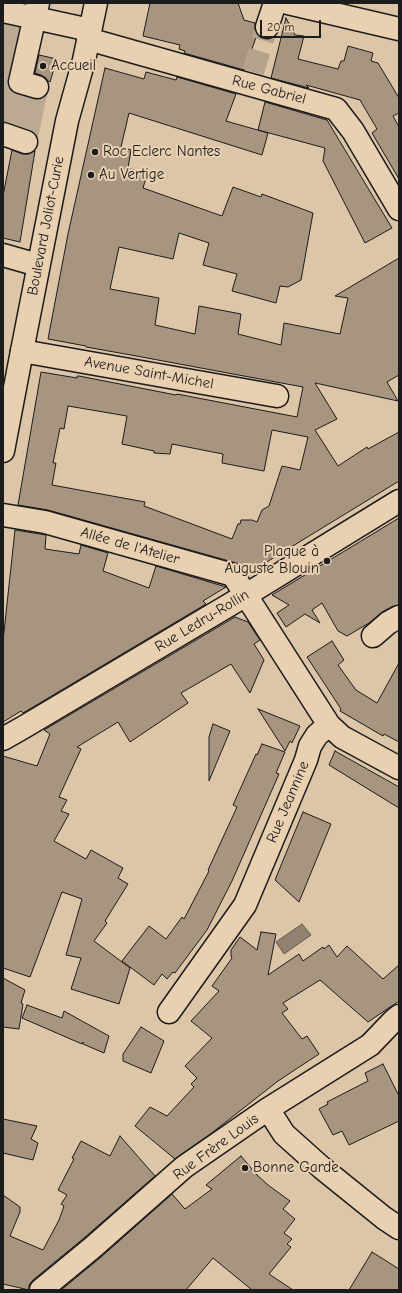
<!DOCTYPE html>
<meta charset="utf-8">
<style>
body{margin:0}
#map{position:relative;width:402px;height:1293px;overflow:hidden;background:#ddc5a8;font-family:"Comic Neue",sans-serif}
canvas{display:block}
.frame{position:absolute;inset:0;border:4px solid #1c1c1c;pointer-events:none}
.scale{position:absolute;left:260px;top:20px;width:61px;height:18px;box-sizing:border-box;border:2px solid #1c1c1c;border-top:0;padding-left:5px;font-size:12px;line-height:14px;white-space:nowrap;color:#1c1c1c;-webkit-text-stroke:3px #e9d0b1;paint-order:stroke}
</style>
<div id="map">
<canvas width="402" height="1293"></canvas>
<div class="frame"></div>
<div class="scale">20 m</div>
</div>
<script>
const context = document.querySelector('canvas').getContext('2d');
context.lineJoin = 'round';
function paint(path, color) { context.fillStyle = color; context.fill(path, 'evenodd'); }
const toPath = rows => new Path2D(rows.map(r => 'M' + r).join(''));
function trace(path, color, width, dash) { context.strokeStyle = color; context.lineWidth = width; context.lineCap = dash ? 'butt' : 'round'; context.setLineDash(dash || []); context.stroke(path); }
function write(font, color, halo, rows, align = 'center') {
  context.font = font + ' "Comic Neue",sans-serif'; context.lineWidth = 4; context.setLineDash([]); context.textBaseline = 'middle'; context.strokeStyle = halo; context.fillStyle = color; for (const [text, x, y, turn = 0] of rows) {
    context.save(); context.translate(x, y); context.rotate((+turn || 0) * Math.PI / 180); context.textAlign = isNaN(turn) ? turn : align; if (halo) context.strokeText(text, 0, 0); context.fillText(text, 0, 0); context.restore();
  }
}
paint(toPath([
 [3,3,43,3,28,72,35,73,34,78,46,81,42,93,47,95,35,151,3,139]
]), '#bca991');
const water = toPath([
 [302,924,311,935,284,954,276,942,302,924]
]);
paint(water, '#918271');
trace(water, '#62594f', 1);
const building = toPath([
 [150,3,238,3,244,20,255,23,255,30,257,35,244,70,184,53,185,51,179,49,180,45,143,36,150,3],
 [286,18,295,35,304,36,298,59,338,69,341,61,344,61,348,46,373,53,371,61,378,63,399,98,399,113,393,116,399,127,399,179,372,133,377,129,360,100,306,85,309,88,271,78,286,18],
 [39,55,57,59,50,82,48,81,46,78,41,75,35,73,39,55],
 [105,68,144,79,146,72,176,80,177,77,236,94,226,121,268,133,262,155,129,113,121,147,131,150,128,168,147,175,143,188,222,216,233,187,261,197,262,194,313,213,301,280,288,287,280,286,276,303,232,291,237,274,203,265,209,243,179,233,173,259,119,247,110,289,159,298,155,325,195,334,199,306,241,314,238,334,281,345,284,323,340,334,348,298,335,296,399,258,399,375,387,382,398,401,315,383,337,419,315,430,338,466,367,447,368,449,399,432,399,481,247,574,243,568,236,563,48,510,18,505,41,372,77,378,77,376,79,376,176,395,177,394,297,417,303,387,131,355,86,347,86,346,48,339,68,234,105,68],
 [68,406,127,416,122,444,154,451,154,453,170,454,172,444,223,454,222,463,264,471,272,430,308,437,300,470,282,466,269,506,262,510,257,522,252,520,241,520,240,524,238,524,232,539,144,506,145,502,52,485,56,463,53,463,60,428,64,429,68,406],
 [265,102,327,120,392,228,365,243,323,161,325,148,258,130,265,102],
 [12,150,22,154,28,154,35,151,20,242,3,238,3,196,12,150],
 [399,518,399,605,393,606,382,612,369,623,347,636,338,631,322,603,312,610,320,623,305,614,286,627,277,613,289,605,272,595,399,518],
 [15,530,46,535,45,549,79,554,81,545,108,553,103,571,149,588,156,566,226,587,203,601,206,604,23,713,21,711,3,722,3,641,15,530],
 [235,617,248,622,260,640,254,644,264,660,250,693,231,664,181,693,188,703,130,742,118,722,77,747,81,749,59,797,67,800,61,811,69,814,54,841,86,859,91,850,123,868,118,878,128,884,105,921,107,923,94,941,130,968,119,1004,71,989,81,958,66,955,82,899,62,892,30,977,3,968,3,756,37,766,50,734,44,730,235,617],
 [332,641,344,660,338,665,356,690,377,703,399,663,399,742,384,734,383,736,340,711,341,709,307,657,332,641],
 [258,709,300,726,292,743,290,741,285,751,258,709],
 [213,724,230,731,209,781,209,737,213,724],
 [262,744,285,752,276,773,279,774,232,881,207,930,175,973,173,972,167,979,162,974,154,985,122,961,149,926,166,939,182,917,184,919,209,871,208,870,237,807,233,805,256,754,257,755,262,744],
 [335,751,399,787,399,808,329,765,335,751],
 [303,812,331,824,299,902,275,880,303,812],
 [261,932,276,934,268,975,299,954,303,961,323,947,324,949,329,945,337,957,347,946,383,979,399,965,399,1001,368,1022,320,980,283,1003,288,1009,282,1013,302,1039,307,1036,319,1054,278,1081,213,1132,175,1159,135,1126,150,1107,167,1116,194,1087,191,1084,197,1078,185,1066,212,1038,191,1021,219,991,212,986,232,958,231,956,231,950,240,937,257,950,261,932],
 [3,978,25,990,21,1003,23,1004,19,1029,3,1027,3,978],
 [27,1005,62,1018,64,1011,109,1036,104,1053,83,1044,83,1042,82,1044,22,1018,27,1005],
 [141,1027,164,1041,151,1073,123,1061,123,1054,141,1027],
 [383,1064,399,1096,399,1121,349,1145,342,1131,333,1135,319,1109,328,1104,327,1102,368,1081,365,1073,383,1064],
 [3,1119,37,1126,31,1139,38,1143,33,1160,3,1153,3,1119],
 [120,1136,155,1176,84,1238,33,1280,29,1285,29,1290,3,1284,3,1195,20,1207,20,1212,10,1236,43,1250,59,1220,64,1206,61,1204,67,1195,58,1190,74,1159,72,1158,81,1141,110,1156,120,1136],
 [241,1156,257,1175,268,1185,290,1201,283,1209,295,1219,284,1233,292,1239,287,1244,291,1247,269,1274,293,1290,252,1290,213,1258,186,1290,61,1290,100,1258,172,1194,185,1209,212,1189,206,1185,241,1156],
 [372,1252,399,1269,399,1290,349,1290,372,1252]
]);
paint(building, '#a79580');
trace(building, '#1c1c1c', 1);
trace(toPath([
 [253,72,267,27]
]), '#b6a38c', 22, [22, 11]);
const minor = toPath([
 [288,3,399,29],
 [3,11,90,30],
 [267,27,275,3],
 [88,39,336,109,353,131,399,209],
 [37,87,20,82,38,3],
 [3,134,26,142],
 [3,255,38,265],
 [22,351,277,396],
 [3,515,45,522,233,575,329,725,317,735,310,746,306,760,245,905,169,1012],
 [373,636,388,623,399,617],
 [329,725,342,737,399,768],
 [268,1109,284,1134,322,1168,384,1218,399,1228],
 [41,1290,92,1248,184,1167,268,1109,370,1045,394,1020,399,1016]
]);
const major = toPath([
 [3,451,22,351,67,121,84,60,96,3],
 [3,739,24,727,246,595,399,501]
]);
trace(minor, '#1c1c1c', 25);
trace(major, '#1c1c1c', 25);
trace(minor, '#e9d0b1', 22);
trace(major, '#e9d0b1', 22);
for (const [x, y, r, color] of [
 [43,66,4,"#1c1c1c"],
 [95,152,4,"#1c1c1c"],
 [91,175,4,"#1c1c1c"],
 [327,561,4,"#1c1c1c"],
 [245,1168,4,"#1c1c1c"]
]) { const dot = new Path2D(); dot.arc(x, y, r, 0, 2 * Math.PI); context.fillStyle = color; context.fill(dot); trace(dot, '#e9d0b1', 1.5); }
write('15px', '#1c1c1c', '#e9d0b1', [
 ["Accueil",51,66],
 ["Roc Eclerc Nantes",103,152],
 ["Au Vertige",99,175],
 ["Plaque à",319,552,"right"],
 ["Auguste Blouin",319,569,"right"],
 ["Bonne Garde",253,1168]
], 'left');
write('15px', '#1c1c1c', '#e9d0b1', [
 ["Rue Gabriel",269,90,15],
 ["Boulevard Joliot-Curie",46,226,-79],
 ["Avenue Saint-Michel",149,373,10],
 ["Allée de l'Atelier",130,546,16],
 ["Rue Ledru-Rollin",202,621,-31],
 ["Rue Jeannine",288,802,-67],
 ["Rue Frère Louis",216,1147,-36]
]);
</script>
